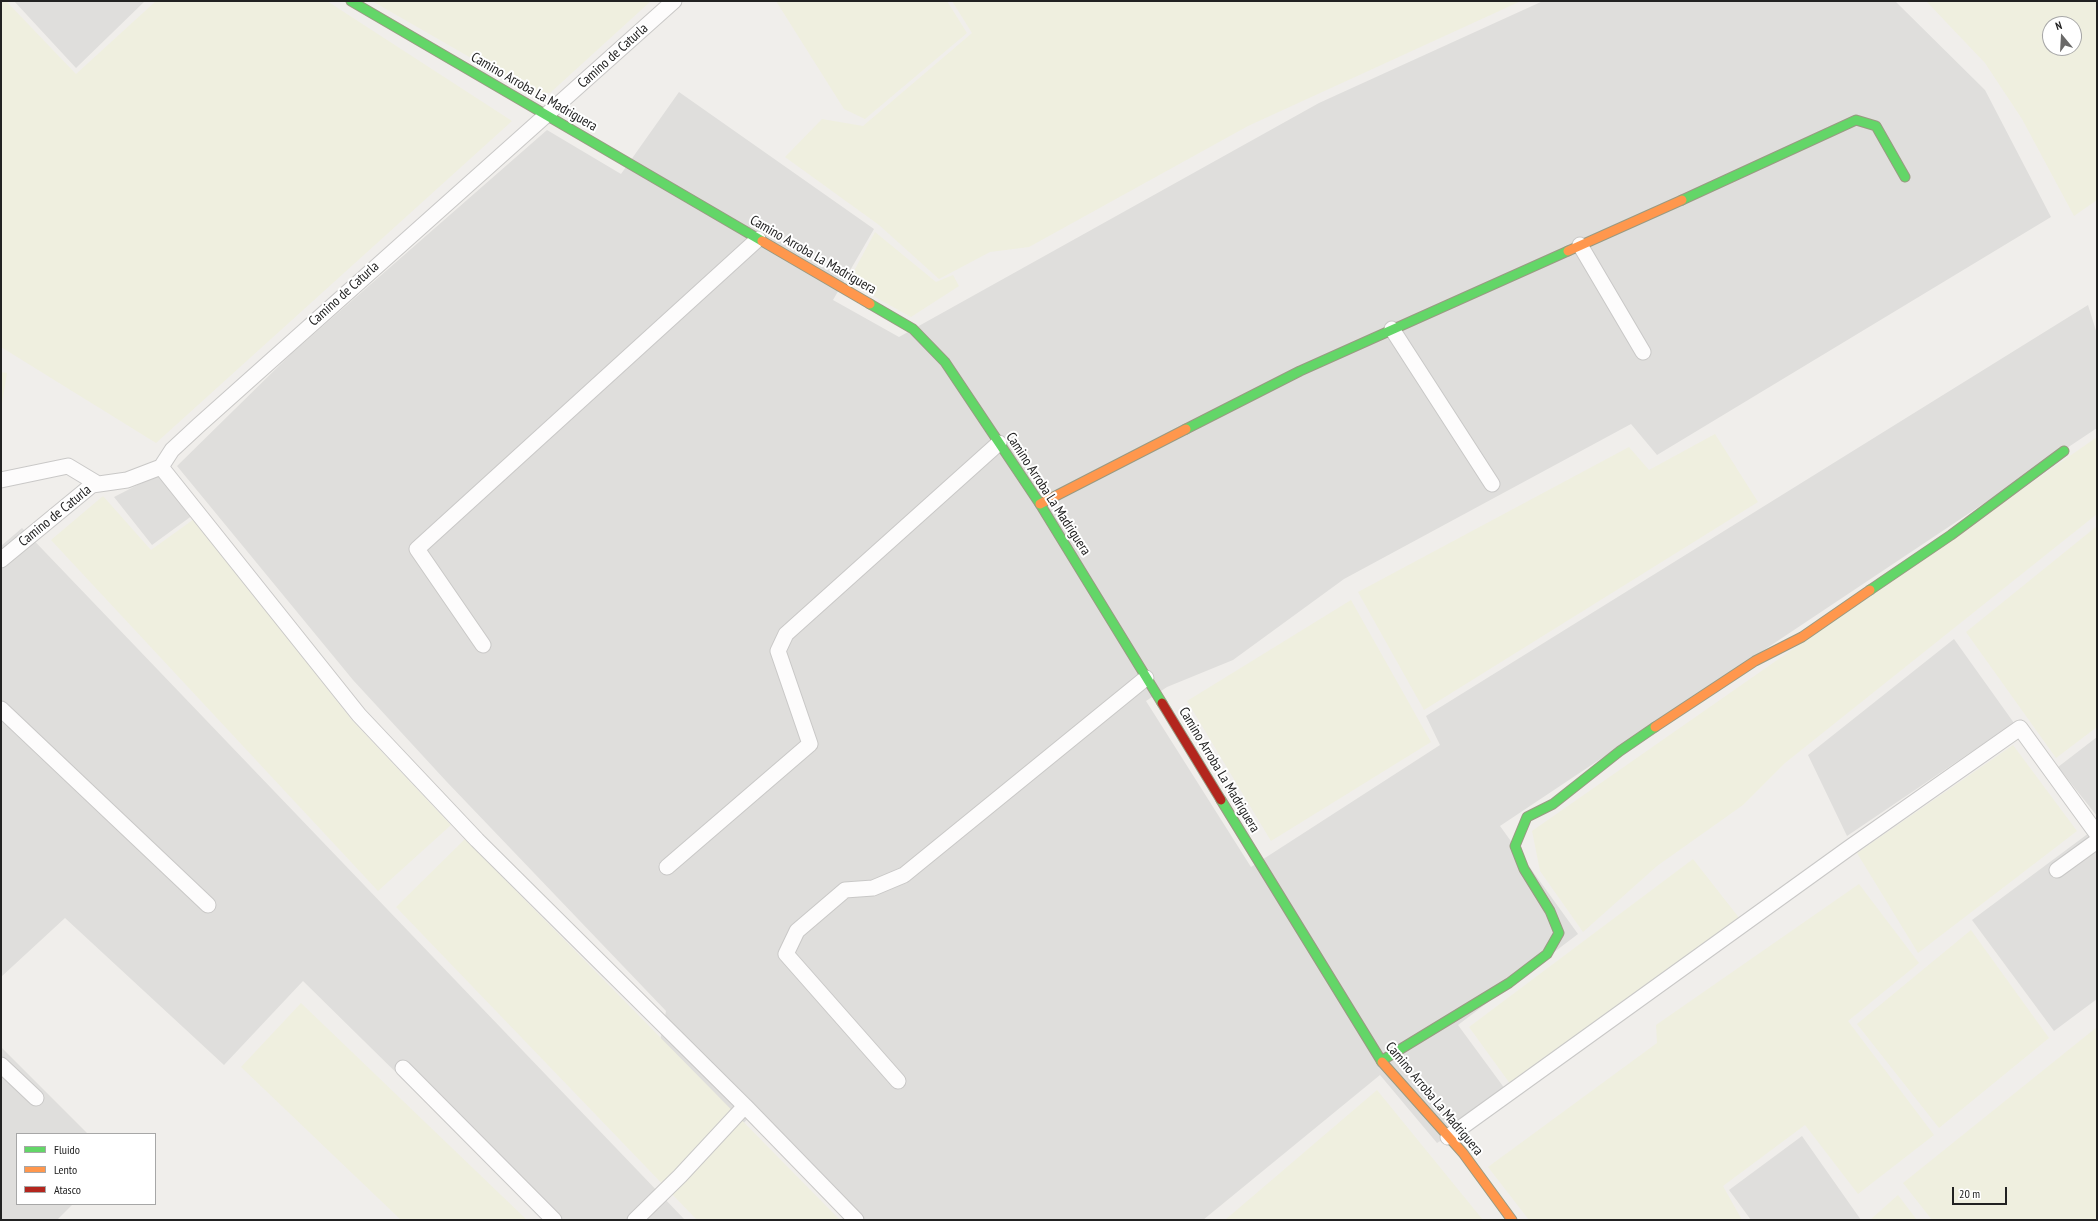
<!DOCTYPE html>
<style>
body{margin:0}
#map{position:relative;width:2098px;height:1221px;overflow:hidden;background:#f0eeeb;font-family:"PT Sans Narrow",sans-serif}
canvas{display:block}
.frame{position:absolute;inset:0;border:2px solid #222;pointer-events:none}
.legend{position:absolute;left:16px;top:1133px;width:140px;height:72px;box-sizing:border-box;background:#fff;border:1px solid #a7a7a7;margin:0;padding:5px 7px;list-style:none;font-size:12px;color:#222}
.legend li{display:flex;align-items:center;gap:8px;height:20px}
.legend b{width:20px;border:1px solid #a7a7a7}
.north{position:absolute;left:2042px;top:16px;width:40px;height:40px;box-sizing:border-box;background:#fff;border:1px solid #a7a7a7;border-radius:50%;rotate:342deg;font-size:11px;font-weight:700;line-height:16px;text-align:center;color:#222}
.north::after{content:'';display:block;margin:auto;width:14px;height:18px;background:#6a6968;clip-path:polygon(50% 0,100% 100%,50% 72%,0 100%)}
.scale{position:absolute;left:1952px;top:1187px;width:55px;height:18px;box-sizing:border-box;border:2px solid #222;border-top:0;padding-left:5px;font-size:12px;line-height:14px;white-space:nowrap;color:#222;-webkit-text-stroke:3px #fff;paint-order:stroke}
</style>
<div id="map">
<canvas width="2098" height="1221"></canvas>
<div class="frame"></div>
<ul class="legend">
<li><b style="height:5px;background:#63d668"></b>Fluido</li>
<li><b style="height:5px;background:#ff974d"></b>Lento</li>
<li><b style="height:5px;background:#b3261e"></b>Atasco</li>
</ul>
<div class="north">N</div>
<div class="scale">20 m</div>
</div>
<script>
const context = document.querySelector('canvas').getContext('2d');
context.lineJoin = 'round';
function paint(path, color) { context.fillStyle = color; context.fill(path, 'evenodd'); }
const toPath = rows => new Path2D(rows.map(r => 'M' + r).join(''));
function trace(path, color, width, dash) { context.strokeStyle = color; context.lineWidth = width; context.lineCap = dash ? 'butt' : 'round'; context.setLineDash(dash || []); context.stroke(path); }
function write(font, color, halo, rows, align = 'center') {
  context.font = font + ' "PT Sans Narrow",sans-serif'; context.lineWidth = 4; context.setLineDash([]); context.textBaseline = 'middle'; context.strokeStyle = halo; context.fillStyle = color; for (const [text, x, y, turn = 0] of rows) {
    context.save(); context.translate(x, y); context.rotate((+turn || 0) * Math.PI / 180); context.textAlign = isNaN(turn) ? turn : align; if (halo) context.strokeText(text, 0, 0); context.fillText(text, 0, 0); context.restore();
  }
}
paint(toPath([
 [14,1,145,1,76,68],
 [1543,1,1895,1,1985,90,2051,217,1657,455,1631,424,1344,579,1233,660,1167,687,1146,701,1251,867,1440,745,1426,716,2088,305,2097,334,2097,428,1500,826,1578,934,1458,1025,1505,1089,1455,1132,1437,1143,1380,1075,1203,1220,859,1220,751,1115,706,1165,649,1097,666,1011,446,781,353,680,177,466,292,353,547,130,621,174,679,92,874,229,833,300,899,337,1319,103],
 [159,474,193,515,152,545,114,497],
 [22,528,685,1220,546,1220,303,981,224,1065,65,918,1,977,1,546],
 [1954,639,2014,723,1847,836,1808,755],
 [2097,737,2097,816,2058,767],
 [2097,827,2097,999,2054,1031,1972,920],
 [1,1047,88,1134,17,1134,17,1204,73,1204,57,1220,1,1220],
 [1802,1136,1861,1220,1751,1220,1729,1190]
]), '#dfdedc');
paint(toPath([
 [1,1,6,1,76,74,156,1,327,1,512,121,156,443,1,347],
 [372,1,651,1,550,93,532,93],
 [776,1,947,1,967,33,865,119,844,109],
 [952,1,1521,1,1248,126,1029,247,990,252,939,279,879,225,785,157,822,119,863,126,972,33],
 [1926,1,2097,1,2097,200,2074,216,2022,119,1985,63],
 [2050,24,2074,24,2074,48,2050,48],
 [875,232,936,282,953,275,959,286,911,317,848,282],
 [1,372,7,373,1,410],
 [1715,434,1758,502,1424,710,1358,592,1629,447,1649,470],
 [2097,437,2097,514,1785,763,1743,805,1657,866,1583,932,1540,871,1532,831],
 [103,496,151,550,194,519,352,720,451,825,378,891,51,540],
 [2097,526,2097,727,2056,758,1966,632],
 [1351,600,1431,742,1271,841,1187,701],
 [2013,745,2077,831,1918,953,1857,853],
 [465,839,840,1220,697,1220,396,907],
 [1693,859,1740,919,1511,1085,1469,1027],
 [1859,884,1919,963,1848,1021,1934,1135,1858,1194,1805,1125,1723,1186,1742,1220,1529,1220,1488,1167,1657,1043,1656,1025],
 [1971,930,2049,1038,1939,1128,1857,1024],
 [301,1003,527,1220,401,1220,241,1067],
 [2097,1027,2097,1219,1932,1220,1903,1183],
 [1377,1090,1483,1220,1225,1220],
 [1898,1195,1917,1220,1870,1220]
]), '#efefdf');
const street = toPath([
 [1580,245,1643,352],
 [1392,329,1492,484],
 [161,467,359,715,477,840,745,1106],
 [1,480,68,466,98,484],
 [1,560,92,485,127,480,161,467,172,450,199,425,674,1],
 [483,645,417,549,758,239],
 [1,709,208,905],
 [667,867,810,744,778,651,786,634,999,443],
 [2057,870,2097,841],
 [1,1065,36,1098],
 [403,1068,554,1220],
 [898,1081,786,954,797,931,845,890,873,888,904,875,1146,678],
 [1448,1137,1849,848,2020,728,2097,834],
 [635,1220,680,1176,745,1106,856,1220]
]);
const fast = toPath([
 [351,1,762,241],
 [1682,200,1856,120,1876,126,1905,177],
 [870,304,913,329,945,362,1040,504,1162,703],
 [1186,429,1300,371,1568,251],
 [1870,590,1951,535,2064,451],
 [1221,800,1382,1062],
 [1381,1061,1509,983,1547,954,1559,933,1550,911,1524,869,1515,846,1527,817,1553,804,1620,751,1655,727]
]);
const slow = toPath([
 [762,241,870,304],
 [1568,251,1682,200],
 [1040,504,1186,429],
 [1655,727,1755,661,1802,637,1870,590],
 [1382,1062,1463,1153,1512,1220]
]);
const jam = toPath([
 [1162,703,1221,800]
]);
trace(street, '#c9c8c7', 17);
trace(fast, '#999a82', 11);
trace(slow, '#999a82', 11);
trace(jam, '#999a82', 11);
trace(street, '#fdfcfc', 15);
trace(fast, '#63d668', 9);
trace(slow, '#ff974d', 9);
trace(jam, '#b3261e', 9);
write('14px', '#222', '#fff', [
 ["Camino de Caturla",613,56,-42],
 ["Camino Arroba La Madriguera",534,92,30],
 ["Camino Arroba La Madriguera",813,255,30],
 ["Camino de Caturla",344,294,-42],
 ["Camino Arroba La Madriguera",1048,494,57],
 ["Camino de Caturla",55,516,-39],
 ["Camino Arroba La Madriguera",1219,770,59],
 ["Camino Arroba La Madriguera",1434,1099,50]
]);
</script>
